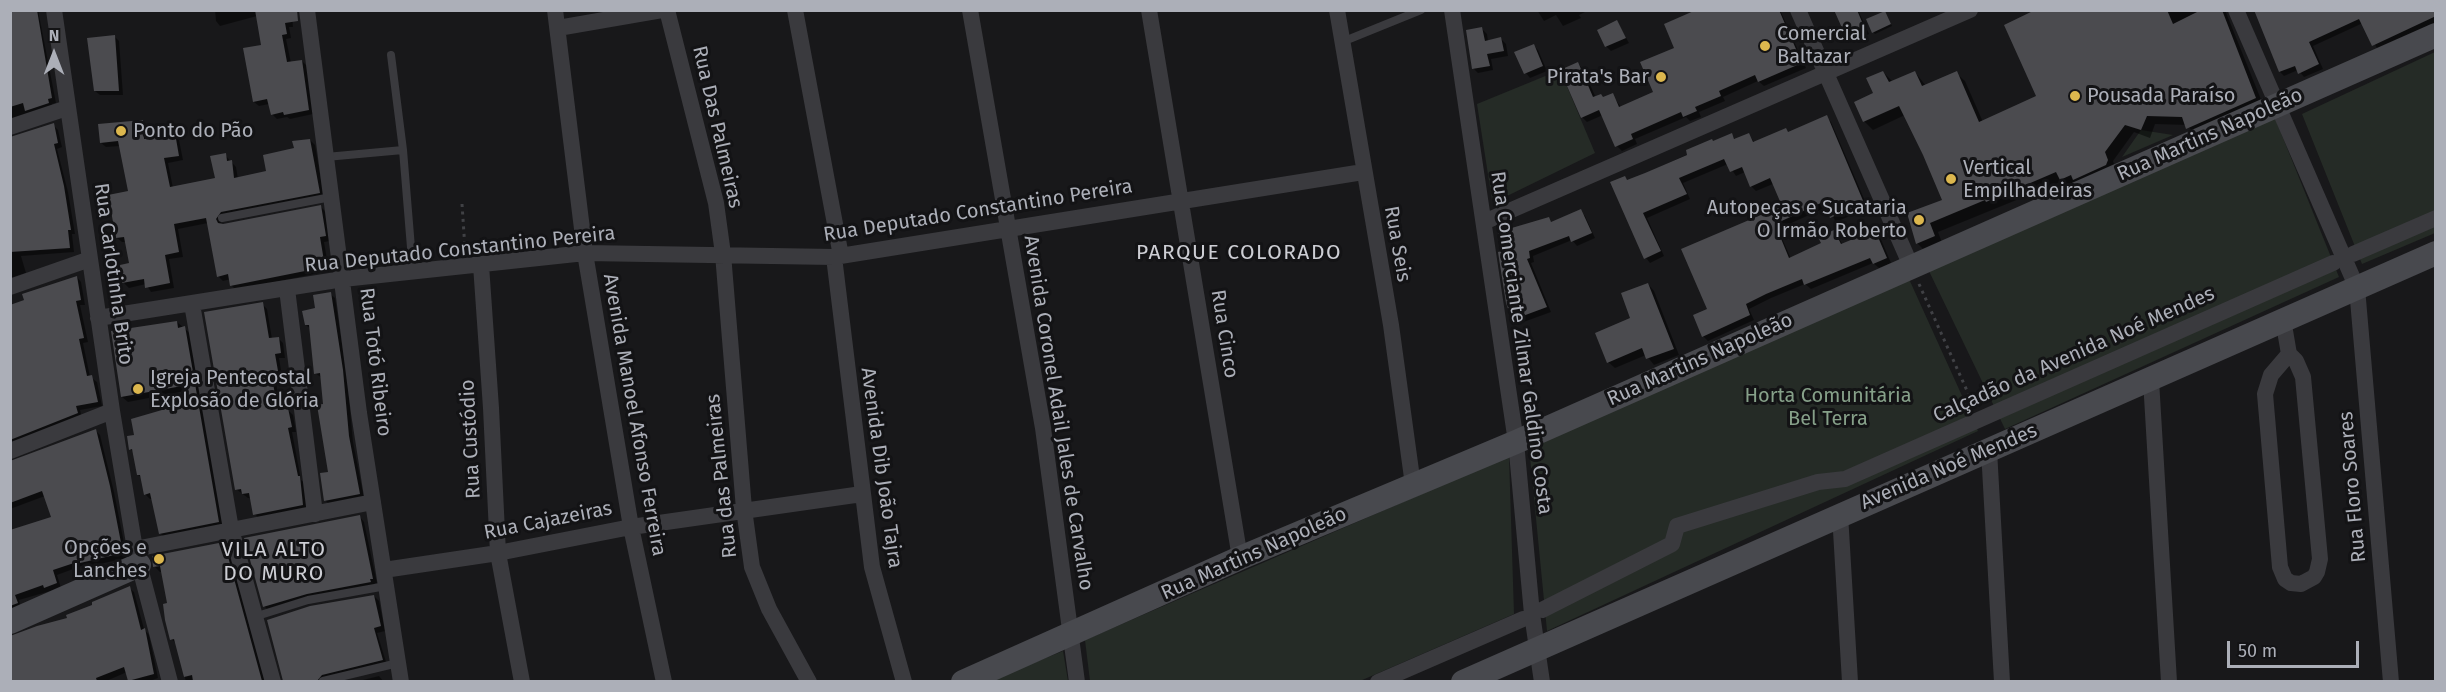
<!DOCTYPE html>
<meta charset="utf-8">
<style>
body{margin:0}
#map{position:relative;width:2446px;height:692px;overflow:hidden;background:#18181a;font-family:"Fira Sans",sans-serif}
canvas{display:block}
.frame{position:absolute;inset:0;border:12px solid #acafb8;pointer-events:none}
.north{position:absolute;left:24px;top:24px;width:60px;height:60px;-webkit-text-stroke:4px #131315;paint-order:stroke;rotate:0deg;font-size:16px;font-weight:700;line-height:24px;text-align:center;color:#acafb8}
.north::after{content:'';display:block;margin:auto;width:21px;height:27px;background:#acafb8;clip-path:polygon(50% 0,100% 100%,50% 72%,0 100%)}
.scale{position:absolute;left:2227px;top:641px;width:132px;height:27px;box-sizing:border-box;border:3px solid #acafb8;border-top:0;padding-left:8px;font-size:18px;line-height:21px;white-space:nowrap;color:#acafb8;-webkit-text-stroke:4px #131315;paint-order:stroke}
</style>
<div id="map">
<canvas width="2446" height="692"></canvas>
<div class="frame"></div>
<div class="north">N</div>
<div class="scale">50 m</div>
</div>
<script>
const context = document.querySelector('canvas').getContext('2d');
context.lineJoin = 'round';
function paint(path, color) { context.fillStyle = color; context.fill(path, 'evenodd'); }
const toPath = rows => new Path2D(rows.map(r => 'M' + r).join(''));
function trace(path, color, width, dash) { context.strokeStyle = color; context.lineWidth = width; context.lineCap = dash ? 'butt' : 'round'; context.setLineDash(dash || []); context.stroke(path); }
function write(font, color, halo, rows, align = 'center') {
  context.font = font + ' "Fira Sans",sans-serif'; context.lineWidth = 6; context.setLineDash([]); context.textBaseline = 'middle'; context.strokeStyle = halo; context.fillStyle = color; for (const [text, x, y, turn = 0] of rows) {
    context.save(); context.translate(x, y); context.rotate((+turn || 0) * Math.PI / 180); context.textAlign = isNaN(turn) ? turn : align; if (halo) context.strokeText(text, 0, 0); context.fillText(text, 0, 0); context.restore();
  }
}
paint(toPath([
 [2435,52,2435,233,2362,264,2302,114],
 [1560,70,1595,153,1507,196,1492,200,1477,104],
 [2275,118,2339,277,2005,429,1928,269],
 [2141,130,2173,135,2122,157],
 [1909,279,1978,431,1547,631,1529,447],
 [1509,456,1514,614,1360,681,1090,681,1085,640],
 [1063,651,1068,681,989,681]
]), '#252b26');
paint(toPath([
 [10,10,38,10,56,103,52,104,53,108,10,122],
 [215,10,289,10,292,14,293,27,289,27,291,38,286,39,291,63,302,61,307,66,313,114,290,119,287,117,277,119,272,114,269,104,259,106,254,102,263,46,257,16,220,26,216,21],
 [1537,10,1589,10,1579,15,1581,18,1563,26,1556,15,1544,21],
 [1698,10,1780,10,1806,68,1764,86,1758,81,1723,97,1725,101,1699,112,1701,117,1690,121,1686,117,1635,139,1637,144,1622,151,1617,146,1603,115,1587,122,1582,117,1578,64,1583,69,1596,98,1604,98,1612,95,1621,107,1655,92,1676,49],
 [1836,10,1858,10,1869,34,1852,41,1847,36],
 [2060,10,2225,10,2264,107,2196,136,2187,125,2155,124,2150,138,2134,132,2113,161,2116,170,2070,188,2063,181,1938,232,1943,245,1925,251,1917,243,1944,201,1905,115,1873,130,1864,121,1883,72,1892,81,1915,72,1926,86,1956,73,1965,81,1983,122,2038,97],
 [2256,10,2436,10,2436,22,2378,50,2363,23,2313,46,2323,69,2304,77,2298,70,2284,76,2280,72],
 [1886,14,1892,26,1875,34,1873,32],
 [1617,22,1629,43,1611,51,1606,46],
 [1482,29,1487,34,1488,41,1501,39,1506,44,1508,56,1491,59,1493,70,1478,73,1473,68],
 [114,36,119,41,123,95,100,95,95,91],
 [1533,45,1538,50,1547,71,1530,78,1526,73],
 [1826,117,1831,122,1868,208,1836,222,1827,207,1778,229,1791,259,1823,244,1834,231,1843,245,1875,232,1880,237,1891,263,1879,268,1873,263,1811,289,1805,284,1771,298,1749,309,1754,320,1708,341,1703,336,1709,310,1784,206,1773,184,1756,191,1751,186,1745,172,1736,176,1728,164,1683,183,1690,199,1647,218,1664,256,1650,263,1646,258,1628,181,1731,135,1736,140,1749,135,1755,143,1789,133],
 [142,121,147,126,148,140,175,135,179,140,183,160,168,163,173,188,216,179,225,155,236,167,238,179,268,172,295,149,310,140,315,145,324,197,226,216,219,225,321,207,326,212,330,241,324,242,329,271,236,290,232,286,231,279,223,281,218,276,208,223,178,229,183,257,169,259,174,288,151,292,146,284,129,288,124,283,122,266,131,264,126,242,122,242,117,238,130,192,120,146,106,147,101,143],
 [53,125,58,130,62,147,57,149,68,192,75,234,72,234,74,252,21,256,26,273,10,278,10,138],
 [1580,211,1585,216,1595,238,1577,246,1572,240,1533,256,1534,262,1531,263,1551,312,1518,324,1513,319,1500,253,1548,219,1552,223],
 [77,277,81,282,85,305,80,305,88,342,83,343,90,377,97,382,102,406,80,410,82,418,10,445,10,306],
 [1648,284,1654,291,1679,355,1654,365,1646,355,1615,368,1608,362,1632,319],
 [330,294,335,298,347,376,353,442,364,498,330,505,325,500,329,473,322,378,315,373,311,329,306,325],
 [262,304,267,309,272,339,278,338,283,343,285,358,279,358,282,376,275,377,281,411,288,410,293,415,296,432,292,432,301,480,304,482,307,510,259,519,255,514,252,498,248,498,236,489],
 [177,322,190,333,223,527,165,538,160,533,153,499,150,499,145,494,142,478,138,475,135,453,130,449,136,436,188,404,185,391,128,402,122,397],
 [96,431,100,435,114,492,127,558,86,567,84,565,57,575,61,588,19,600,21,608,10,611,10,531,52,518,45,496,10,509,10,469],
 [360,517,364,522,377,583,374,584,375,587,269,611,265,607,246,539],
 [223,544,228,549,265,682,186,682,177,644,171,639,169,604,163,571,160,572,155,567,153,558],
 [129,588,134,592,144,629,149,635,158,678,147,682,130,682,127,672,104,682,10,682,10,637,69,619],
 [374,596,379,601,385,631,377,633,387,665,325,682,284,682],
 [379,676,384,682,355,682]
]), '#0007');
paint(toPath([
 [10,10,37,10,52,98,48,99,49,103,25,111,23,103,10,107],
 [255,10,297,10,298,21,285,23,287,34,282,35,287,62,302,60,309,110,284,115,283,112,271,115,267,99,253,102,243,48,261,45],
 [1696,10,1779,10,1802,63,1758,82,1755,75,1719,91,1721,96,1695,107,1697,111,1683,117,1681,112,1631,134,1633,139,1615,147,1599,110,1581,118,1560,70,1578,62,1593,97,1601,94,1603,97,1613,93,1619,107,1653,92,1640,62,1674,48,1664,24],
 [1834,10,1857,10,1865,29,1846,37],
 [2035,10,2167,10,2173,24,2201,10,2222,10,2256,98,2186,129,2182,117,2147,116,2141,130,2125,125,2105,152,2108,160,2106,165,2073,180,2071,175,2060,180,2056,172,1986,202,1985,200,1930,223,1935,236,1916,244,1907,213,1942,200,1923,155,1899,106,1863,122,1854,102,1873,93,1866,78,1883,71,1889,82,1915,71,1922,86,1957,71,1979,122,2036,96,2004,25],
 [2254,10,2436,10,2436,16,2372,46,2359,19,2309,42,2319,64,2298,74,2295,66,2279,72],
 [1885,11,1891,24,1872,33,1866,19],
 [1617,20,1626,38,1605,47,1597,30],
 [1482,27,1485,41,1501,37,1504,51,1487,54,1490,66,1472,69,1466,30],
 [115,35,119,91,94,91,87,38],
 [1534,44,1543,66,1524,74,1514,52],
 [1827,115,1864,203,1830,218,1823,202,1775,224,1789,258,1821,243,1818,237,1834,230,1841,244,1875,230,1887,258,1873,264,1870,258,1804,285,1802,279,1766,294,1746,304,1750,315,1702,337,1693,315,1707,309,1681,249,1782,206,1770,178,1750,187,1742,167,1730,172,1724,159,1679,178,1687,194,1643,213,1661,251,1644,259,1610,182,1625,176,1627,180,1645,173,1687,155,1686,150,1712,139,1713,141,1732,133,1734,139,1749,133,1753,142,1786,128,1788,132],
 [143,120,144,139,175,133,179,156,164,158,170,187,215,178,210,156,226,153,227,161,232,160,234,178,266,171,263,155,294,148,292,141,310,139,320,193,221,212,216,219,218,223,223,224,321,205,326,236,320,237,325,267,230,286,228,274,217,277,206,218,174,224,179,252,165,255,170,283,145,288,144,279,122,283,120,265,129,263,124,237,116,238,108,195,128,191,118,141,100,143,98,124],
 [54,123,58,143,54,144,64,186,71,230,68,230,70,248,10,252,10,137],
 [1581,209,1592,233,1571,242,1569,236,1529,251,1530,258,1527,259,1547,307,1512,320,1506,303,1498,252,1502,251,1498,232,1549,217,1551,222],
 [77,276,81,300,76,301,84,338,79,339,87,376,92,375,98,402,76,406,78,413,10,440,10,305,24,300,22,294],
 [1648,283,1674,349,1646,359,1642,348,1607,363,1595,333,1630,318,1621,293],
 [331,292,343,370,349,436,360,494,324,501,320,473,328,472,317,405,323,404,320,373,314,374,309,325,305,325,302,311,315,308,313,295],
 [263,302,269,338,279,337,281,353,275,354,278,371,271,373,278,410,288,408,292,427,288,428,298,476,300,476,303,505,253,515,249,493,242,494,241,489,235,490,204,312],
 [177,321,178,328,185,326,219,522,159,534,150,493,144,495,140,475,137,475,132,449,129,450,127,436,134,435,131,419,186,403,182,386,121,397,111,331],
 [96,429,110,486,123,553,80,563,80,561,53,570,57,583,44,588,43,585,15,595,18,603,10,606,10,530,51,517,42,491,10,503,10,461],
 [360,515,373,579,370,579,371,582,307,594,263,607,244,538],
 [224,542,262,681,193,681,192,675,184,677,174,639,170,640,165,620,163,604,167,603,160,566,153,567,152,556],
 [130,586,141,630,145,628,154,674,128,681,124,667,96,678,97,681,10,681,10,636,37,626,67,618,66,615,92,605,92,602],
 [374,595,381,626,374,628,383,660,322,675,317,681,283,681,267,620,310,606]
]), '#4b4b4f');
trace(toPath([
 [462,204,465,249],
 [1919,284,1973,404]
]), '#404145', 3, [3, 4.5]);
trace(toPath([
 [1342,42,1421,10],
 [391,55,403,150,413,272],
 [326,157,403,150],
 [222,218,331,197],
 [254,617,308,600,386,586],
 [323,681,398,663]
]), '#3a3a3e', 8);
trace(toPath([
 [54,10,112,411,135,549,170,682],
 [307,10,359,413,401,682],
 [555,10,585,253,631,527,664,682],
 [667,10,716,203,723,254,744,509,752,567,769,609,809,682],
 [795,10,841,256],
 [970,10,1043,428,1077,682],
 [1149,10,1240,558],
 [1337,10,1391,325,1413,485],
 [1452,10,1516,442,1532,614,1542,682],
 [1798,10,1911,266],
 [2236,10,2357,288,2391,682],
 [558,28,662,10],
 [10,127,67,108],
 [1484,222,1970,10],
 [2353,254,2436,218],
 [834,257,872,567,904,682],
 [481,265,491,408,498,553,522,682],
 [10,287,90,259],
 [287,289,315,514],
 [192,304,231,529,273,682],
 [98,318,343,279,585,253,834,257,1363,172],
 [2283,319,2289,354],
 [2289,354,2296,361,2303,377,2320,559,2317,572,2314,577,2301,584,2291,583,2285,579,2280,567,2265,394,2271,375,2289,354],
 [2151,380,2169,682],
 [1989,450,2002,682],
 [10,451,112,411],
 [1840,514,1850,682],
 [135,549,373,502],
 [384,570,498,553,631,527,862,494],
 [1542,610,1672,544,1677,526,1818,482,1845,479,2333,263],
 [1378,682,1523,619]
]), '#3a3a3e', 16);
trace(toPath([
 [10,622,139,565],
 [963,682,1240,558,1516,442,2436,35],
 [1463,682,2436,253]
]), '#48494e', 24);
for (const [x, y, r, color] of [
 [1765,46,6,"#dcb74e"],
 [1661,77,6,"#dcb74e"],
 [2075,96,6,"#dcb74e"],
 [121,131,6,"#dcb74e"],
 [1951,179,6,"#dcb74e"],
 [1919,220,6,"#dcb74e"],
 [138,389,6,"#dcb74e"],
 [159,559,6,"#dcb74e"]
]) { const dot = new Path2D(); dot.arc(x, y, r, 0, 2 * Math.PI); context.fillStyle = color; context.fill(dot); trace(dot, '#131315', 2); }
write('20px', '#acafb8', '#131315', [
 ["Comercial",1777,34],
 ["Baltazar",1777,57],
 ["Pirata's Bar",1649,77,"right"],
 ["Pousada Paraíso",2087,96],
 ["Ponto do Pão",133,131],
 ["Vertical",1963,168],
 ["Empilhadeiras",1963,191],
 ["Autopeças e Sucataria",1907,208,"right"],
 ["O Irmão Roberto",1907,231,"right"],
 ["Igreja Pentecostal",150,378],
 ["Explosão de Glória",150,401],
 ["Opções e",147,548,"right"],
 ["Lanches",147,571,"right"]
], 'left');
write('20px', '#acafb8', '#131315', [
 ["Rua Das Palmeiras",717,127,77],
 ["Rua Martins Napoleão",2210,135,-24],
 ["Rua Deputado Constantino Pereira",978,211,-9],
 ["Rua Seis",1397,244,80],
 ["Rua Deputado Constantino Pereira",460,250,-6],
 ["Rua Carlotinha Brito",113,274,82],
 ["Rua Cinco",1224,334,81],
 ["Rua Comerciante Zilmar Galdino Costa",1521,343,82],
 ["Calçadão da Avenida Noé Mendes",2074,355,-24],
 ["Rua Martins Napoleão",1700,360,-24],
 ["Rua Totó Ribeiro",375,362,83],
 ["Avenida Coronel Adail Jales de Carvalho",1058,413,81],
 ["Avenida Manoel Afonso Ferreira",634,415,80],
 ["Rua Custódio",471,439,-93],
 ["Avenida Noé Mendes",1949,467,-23],
 ["Avenida Dib João Tajra",881,468,82],
 ["Rua das Palmeiras",722,476,-96],
 ["Rua Floro Soares",2353,487,-95],
 ["Rua Cajazeiras",548,521,-11],
 ["Rua Martins Napoleão",1254,554,-24]
]);
write('20px', '#86a089', '#131315', [
 ["Horta Comunitária",1828,396],
 ["Bel Terra",1828,419]
]);
context.letterSpacing = '1.5px';
write('21px', '#cdced4', '#131315', [
 ["PARQUE COLORADO",1239,253],
 ["VILA ALTO",274,550],
 ["DO MURO",274,574]
]);
context.letterSpacing = '0px';
</script>
